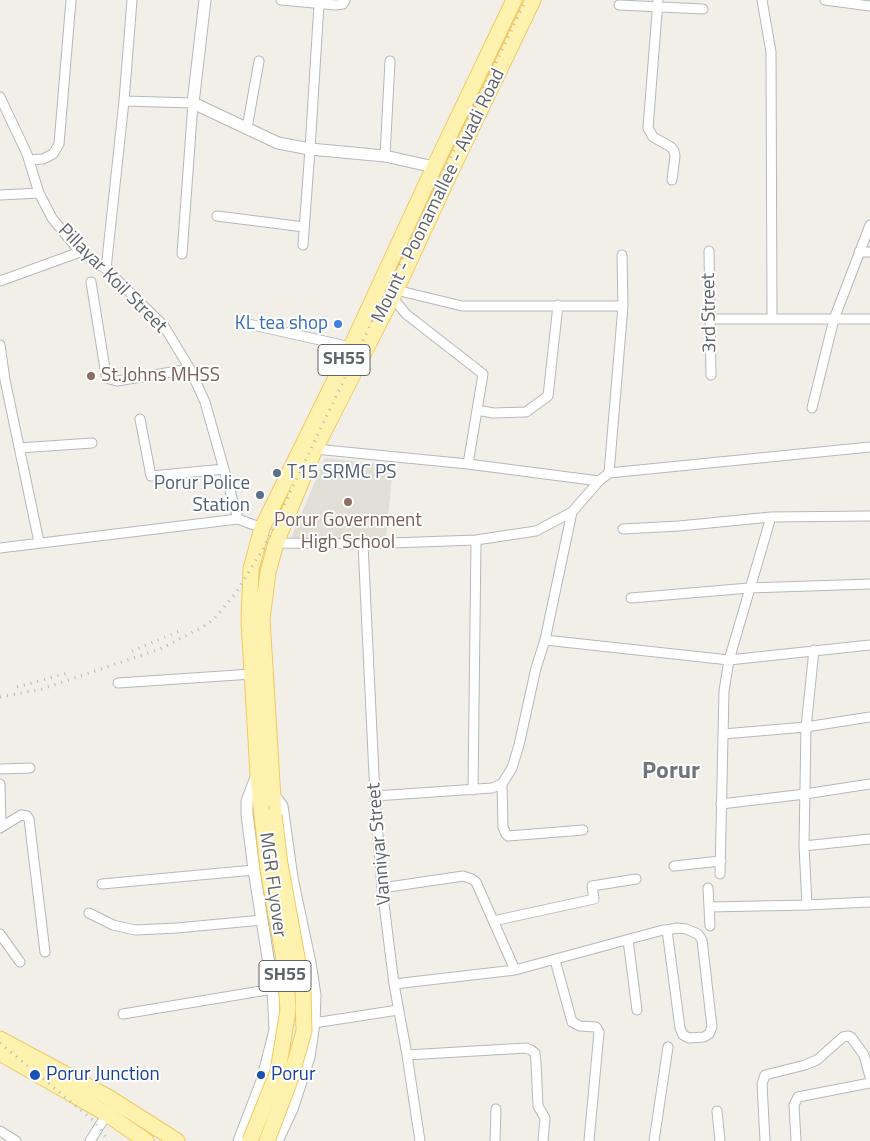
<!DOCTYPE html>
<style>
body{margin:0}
canvas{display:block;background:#f1efe8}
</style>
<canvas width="870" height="1141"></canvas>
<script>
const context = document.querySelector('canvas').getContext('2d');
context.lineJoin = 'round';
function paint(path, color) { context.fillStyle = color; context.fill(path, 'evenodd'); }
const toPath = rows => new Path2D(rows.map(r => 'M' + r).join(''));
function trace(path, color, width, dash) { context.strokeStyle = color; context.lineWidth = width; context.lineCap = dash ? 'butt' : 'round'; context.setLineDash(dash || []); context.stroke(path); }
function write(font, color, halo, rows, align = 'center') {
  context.font = font + ' "Titillium Web",sans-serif'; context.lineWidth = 4; context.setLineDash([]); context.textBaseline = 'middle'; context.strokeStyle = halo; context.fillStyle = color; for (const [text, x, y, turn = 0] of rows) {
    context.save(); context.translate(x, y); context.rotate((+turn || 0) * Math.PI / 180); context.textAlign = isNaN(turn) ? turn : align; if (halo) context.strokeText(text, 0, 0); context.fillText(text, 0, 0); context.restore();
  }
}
paint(toPath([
 [325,458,393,466,386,539,291,538]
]), '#e1ded6');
const minor = toPath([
 [281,0,336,5,343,4,345,0],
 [658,0,648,128,653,137,671,147,674,151,675,156,672,180],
 [762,0,771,52,772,319],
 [825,0,870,6],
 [619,5,703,9],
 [0,97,27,154,39,193,52,218,80,252,106,269,164,326,190,369,205,402,238,519],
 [124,101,193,103,182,254],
 [247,128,259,61],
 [385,156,390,61],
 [29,160,43,159,53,154,59,144,71,0],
 [0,195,39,193],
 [217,216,304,227],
 [303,245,310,149,319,4],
 [709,251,711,375],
 [859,252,870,252],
 [106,269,124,101,132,0],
 [0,281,80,252],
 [91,282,106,375,109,379,117,381,190,369],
 [396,290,462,306,623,306],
 [392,297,406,314,483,374,468,464],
 [710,319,870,319],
 [244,323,351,347],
 [0,345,5,380,39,542],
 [812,408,834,319,870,225],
 [477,410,493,413,526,412,548,396,558,305],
 [140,419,151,476,224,469],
 [19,448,92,443],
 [315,449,468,464,599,481],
 [609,473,870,447],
 [623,529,679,526,771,517,870,516],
 [276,543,363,544,476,540,536,531,572,512,599,481,609,473,623,306,622,255],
 [363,544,375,796,382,888,394,984,407,1055,420,1141],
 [0,548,238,519,262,528],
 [631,598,749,588,870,584],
 [545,640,729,660,870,645],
 [118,683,252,674],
 [723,734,806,727,870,717],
 [0,769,30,768],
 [0,784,1,827],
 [502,784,503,827,506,834,508,836,583,830],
 [473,790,476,540],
 [375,796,492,788,502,784,512,768,519,745,536,668,545,640,572,512],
 [721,804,805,794,870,784],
 [0,828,21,815,27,816,29,819,45,952],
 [804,846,870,839],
 [674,866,721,861],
 [720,874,724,691,729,660,771,517],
 [102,884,254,870],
 [382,888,463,876,472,879,476,882,515,970],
 [708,888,710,926],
 [807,905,804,846,806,727,814,650],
 [709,907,807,905,870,902],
 [89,913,113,925,135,930,177,928,262,920],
 [493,921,594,899,592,886,636,879],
 [0,934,20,962],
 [628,940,637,1010],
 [555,960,572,1022,580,1026,596,1027,599,1032,589,1141],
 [394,984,515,970,663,930,667,930,677,928,686,929,698,934,702,940,712,1027,709,1034,704,1037,689,1038,683,1035,680,1028,667,930],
 [123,1014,273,989],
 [314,1023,398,1010],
 [407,1055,526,1048,531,1050,535,1053,536,1063,538,1106,545,1118,543,1141],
 [717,1111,720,1141],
 [0,1131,16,1141],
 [90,1141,107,1114],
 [495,1141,496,1109],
 [654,1141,668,1047],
 [765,1141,762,1084,765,1075,805,1065,817,1060,843,1037,848,1036,851,1037,864,1055,870,1077],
 [796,1141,794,1105,798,1097,870,1083]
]);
const tertiary = toPath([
 [205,0,193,103,278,143,310,149,385,156,434,167],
 [273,794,282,806,292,878,310,963,315,995,314,1023,309,1057,292,1109,277,1141],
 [239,1141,262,1081,275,1030,273,989,254,870,247,814,247,801,257,775]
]);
const primary = toPath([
 [261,806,258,774,249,621,251,569,262,528,351,347,429,178,514,0],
 [274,815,262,619,268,572,276,543,315,449,396,290,450,173,533,0],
 [0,1039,108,1097,177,1141],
 [0,1053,107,1114,146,1141]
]);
trace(minor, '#b5b8bc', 11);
trace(tertiary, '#b5b8bc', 13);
trace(primary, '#f2c960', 17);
trace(minor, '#fff', 9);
trace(tertiary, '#fff', 11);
trace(primary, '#fff2af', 15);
trace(toPath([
 [132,651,182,630],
 [17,687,68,673],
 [0,697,42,689,160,649,201,628,214,619,235,594,263,549,526,0],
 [0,1043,94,1121,109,1141]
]), '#b6b7b8', 3, [1, 6]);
const primaryBridge = toPath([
 [250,1141,278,1071,288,1010,285,965,268,869,261,806],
 [267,1141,290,1080,304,1031,303,990,280,864,274,815]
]);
trace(primaryBridge, '#f2c960', 17, []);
trace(primaryBridge, '#fff2af', 15);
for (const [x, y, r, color] of [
 [338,324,5,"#3f7fe0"],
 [91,376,5,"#8d6e63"],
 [277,473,5,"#5c6f8a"],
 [260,495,5,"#5c6f8a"],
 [348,502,5,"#8d6e63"],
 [35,1075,6,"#1a4fb4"],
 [261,1075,5,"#1a4fb4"]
]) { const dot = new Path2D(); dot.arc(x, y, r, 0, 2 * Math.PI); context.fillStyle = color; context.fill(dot); trace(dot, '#fff', 2); }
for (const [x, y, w] of [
 [344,360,52],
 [285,976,52]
]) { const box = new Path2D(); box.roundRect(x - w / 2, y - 15.5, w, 31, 4); context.fillStyle = '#fff'; context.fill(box); trace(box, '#5f6368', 1); }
write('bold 18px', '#5f6368', null, [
 ["SH55",344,360],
 ["SH55",285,976]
]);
write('19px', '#5f6368', '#fff', [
 ["Mount - Poonamallee - Avadi Road",439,196,-64],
 ["Pillayar Koil Street",112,279,45],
 ["3rd Street",710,313,-91],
 ["Vanniyar Street",380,844,-95],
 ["MGR FLyover",272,885,82]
]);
write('19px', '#366cbe', '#fff', [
 ["KL tea shop",328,324]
], 'right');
write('19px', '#785e54', '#fff', [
 ["St.Johns MHSS",101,376],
 ["Porur Government",348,521,"center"],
 ["High School",348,543,"center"]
], 'left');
write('19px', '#4e5e75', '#fff', [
 ["T15 SRMC PS",287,473],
 ["Porur Police",250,484,"right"],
 ["Station",250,506,"right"]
], 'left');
write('19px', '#164399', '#fff', [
 ["Porur Junction",46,1075],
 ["Porur",271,1075]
], 'left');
write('bold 24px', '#70757a', '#fff', [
 ["Porur",671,772]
]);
</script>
